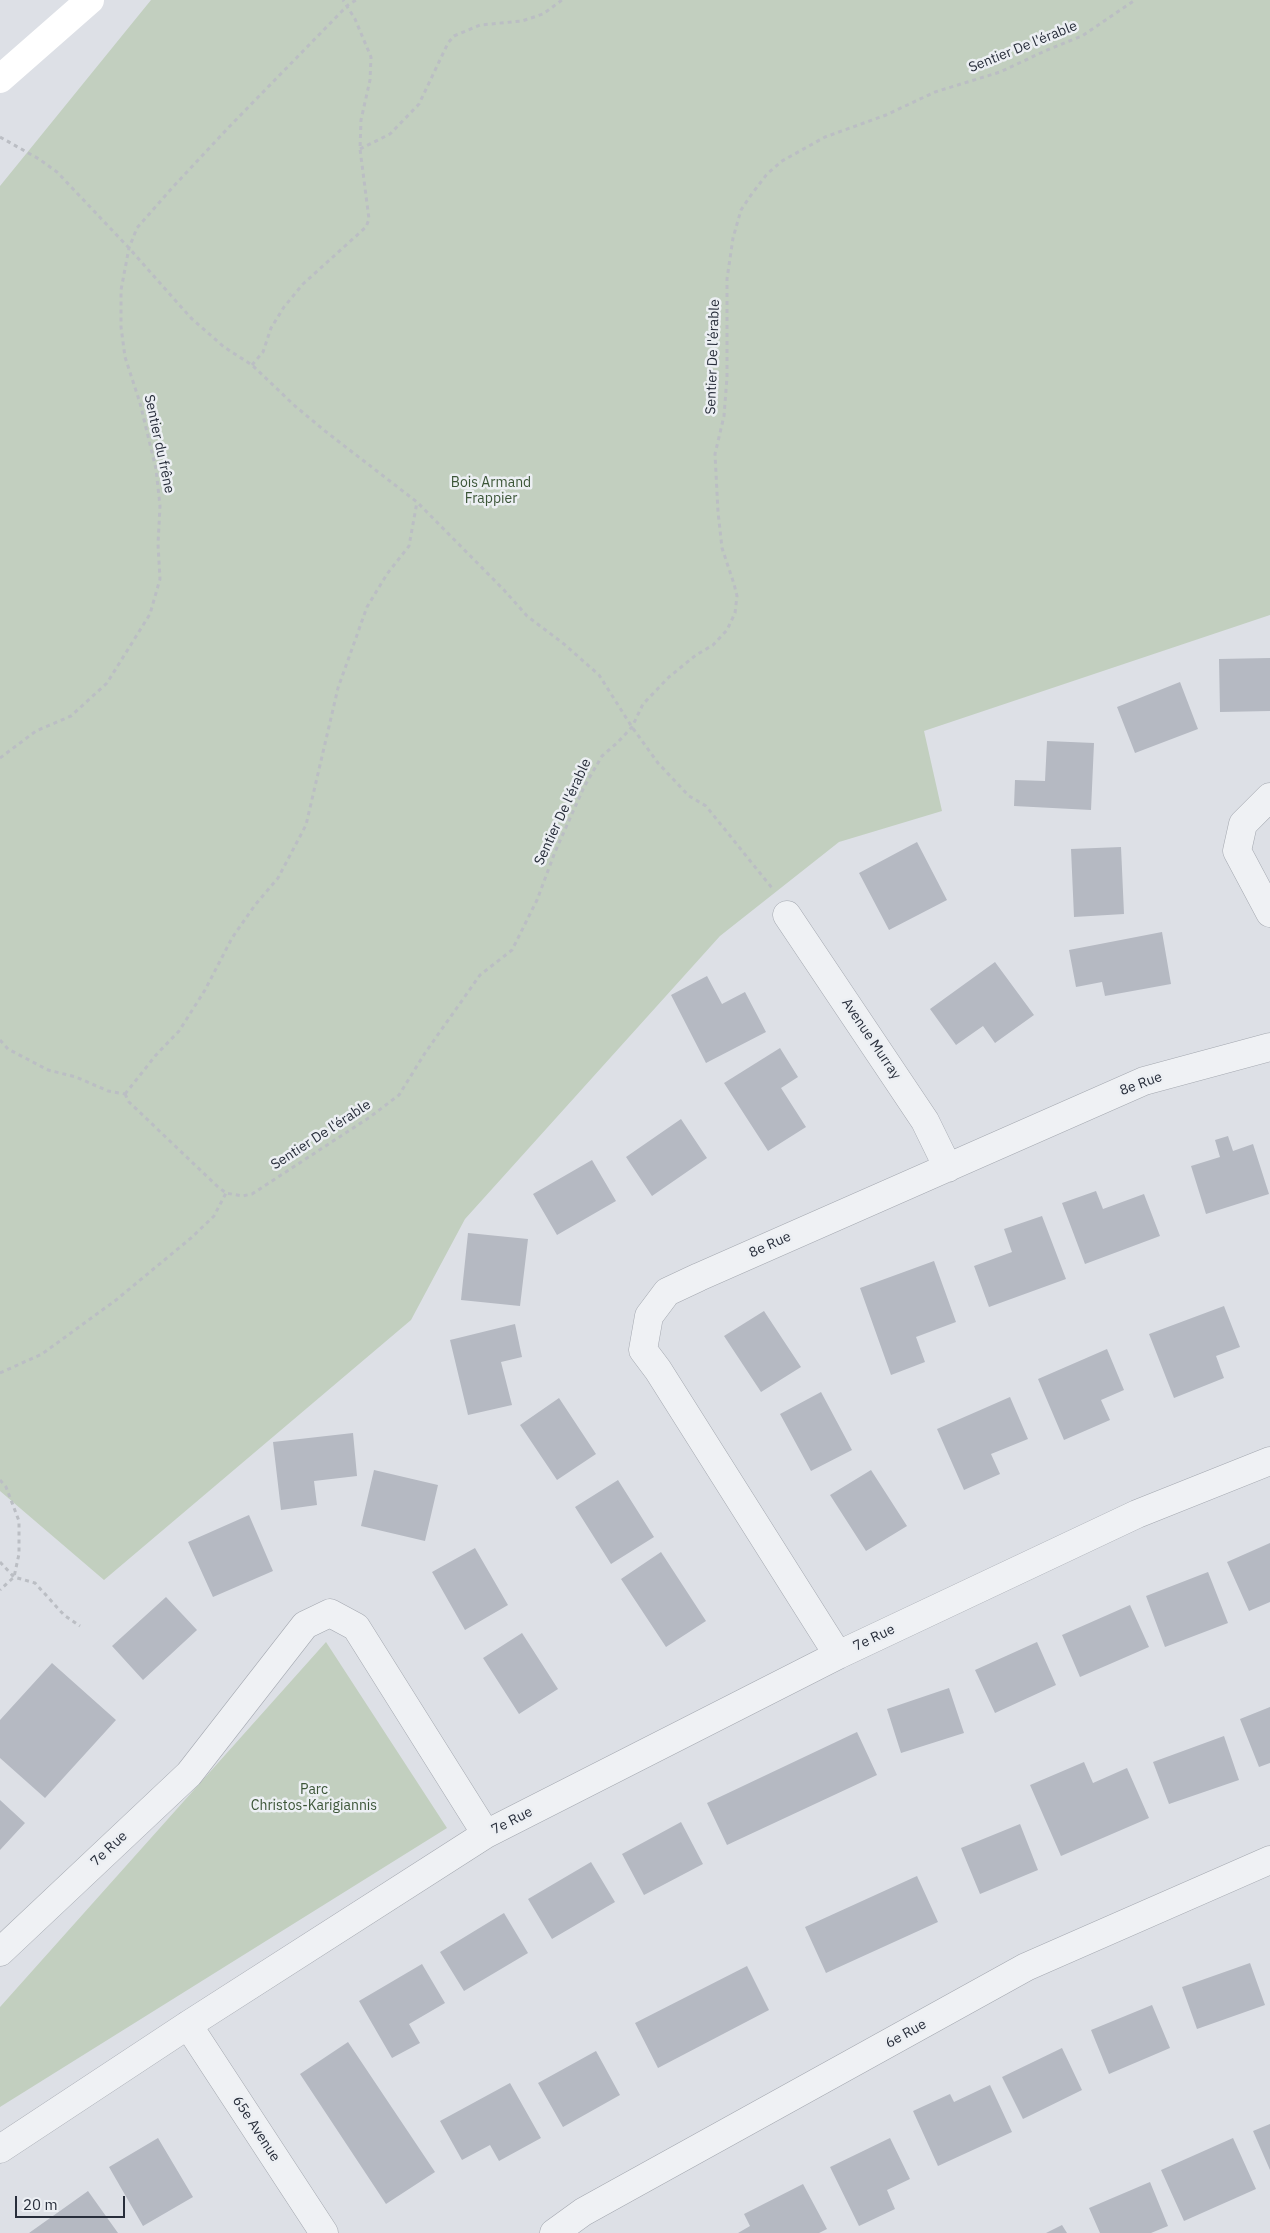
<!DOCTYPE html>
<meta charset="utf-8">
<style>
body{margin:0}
#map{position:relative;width:1270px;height:2233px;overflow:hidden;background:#dde0e6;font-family:"IBM Plex Sans",sans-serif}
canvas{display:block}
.scale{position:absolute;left:15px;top:2196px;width:110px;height:22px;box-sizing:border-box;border:2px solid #282e3b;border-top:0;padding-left:6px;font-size:15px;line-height:18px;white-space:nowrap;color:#282e3b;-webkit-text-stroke:4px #eceff3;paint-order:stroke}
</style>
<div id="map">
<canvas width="1270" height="2233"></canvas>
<div class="scale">20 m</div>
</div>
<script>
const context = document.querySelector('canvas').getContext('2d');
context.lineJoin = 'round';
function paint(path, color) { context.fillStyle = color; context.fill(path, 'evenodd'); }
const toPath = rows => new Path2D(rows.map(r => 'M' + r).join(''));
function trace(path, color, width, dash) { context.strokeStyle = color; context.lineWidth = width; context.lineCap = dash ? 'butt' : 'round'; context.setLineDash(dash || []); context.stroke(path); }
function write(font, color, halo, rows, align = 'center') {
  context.font = font + ' "IBM Plex Sans",sans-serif'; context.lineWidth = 5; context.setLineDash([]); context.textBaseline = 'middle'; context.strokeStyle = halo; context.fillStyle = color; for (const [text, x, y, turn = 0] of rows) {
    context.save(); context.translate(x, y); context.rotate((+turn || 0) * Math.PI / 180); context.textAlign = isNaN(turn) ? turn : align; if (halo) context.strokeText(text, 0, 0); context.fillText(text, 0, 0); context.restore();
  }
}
paint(toPath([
 [151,0,1270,0,1270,615,924,731,942,811,839,842,720,936,465,1219,411,1320,104,1580,0,1491,0,186],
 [326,1642,447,1828,0,2107,0,2007]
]), '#c2cfbf');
paint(toPath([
 [1270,658,1270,711,1220,712,1219,659],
 [1180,682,1198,729,1135,753,1117,707],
 [1047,741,1094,743,1091,810,1014,806,1015,780,1045,781],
 [917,842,947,900,889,930,859,873],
 [1121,847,1124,914,1074,917,1071,849],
 [1162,932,1171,984,1105,996,1102,982,1076,987,1069,950],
 [995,962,1034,1015,995,1043,983,1026,956,1045,930,1009],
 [707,976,722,1004,745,992,766,1032,706,1063,671,995],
 [780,1048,798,1077,781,1088,806,1127,768,1151,724,1083],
 [681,1119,707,1158,652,1196,626,1157],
 [1228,1136,1233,1151,1253,1144,1269,1194,1206,1214,1191,1166,1220,1157,1215,1140],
 [592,1160,616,1201,557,1235,533,1194],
 [1096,1191,1103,1209,1144,1194,1160,1236,1085,1264,1062,1203],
 [1042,1216,1066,1279,989,1307,974,1266,1012,1252,1004,1229],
 [468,1233,528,1239,520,1306,461,1300],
 [934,1261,956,1322,916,1337,925,1362,891,1375,860,1288],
 [1224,1306,1240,1347,1216,1356,1224,1378,1174,1398,1149,1334],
 [764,1311,801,1367,761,1392,724,1336],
 [515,1324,522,1357,501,1362,512,1405,468,1415,450,1340],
 [1107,1349,1124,1390,1101,1400,1110,1420,1064,1440,1038,1379],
 [821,1392,852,1450,811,1471,780,1414],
 [1010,1397,1028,1439,991,1454,1000,1474,964,1490,937,1429],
 [559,1398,596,1454,557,1480,520,1425],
 [353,1433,357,1476,314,1481,317,1505,281,1510,273,1442],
 [374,1470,438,1485,425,1541,361,1526],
 [871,1470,907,1526,866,1551,830,1495],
 [618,1480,654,1537,611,1564,575,1507],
 [249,1515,273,1571,213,1597,188,1542],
 [1270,1543,1270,1602,1249,1611,1227,1562],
 [475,1548,508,1605,465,1630,432,1572],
 [661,1552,706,1621,666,1647,621,1579],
 [1208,1572,1228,1623,1165,1647,1146,1596],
 [166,1597,197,1630,143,1680,112,1646],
 [1130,1605,1149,1647,1080,1677,1062,1635],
 [522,1633,558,1689,519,1714,483,1658],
 [1037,1642,1056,1685,995,1713,975,1670],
 [52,1663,116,1720,45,1798,0,1758,0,1720],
 [949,1688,964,1733,901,1753,887,1709],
 [1270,1707,1270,1763,1259,1767,1240,1719],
 [857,1732,877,1775,727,1845,707,1803],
 [1224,1736,1239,1780,1169,1804,1153,1762],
 [1084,1762,1093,1783,1127,1768,1149,1818,1061,1856,1030,1785],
 [0,1800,25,1823,0,1850],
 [681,1822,703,1864,644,1895,622,1854],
 [1020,1824,1038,1870,980,1894,961,1848],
 [591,1862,615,1902,552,1939,528,1899],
 [917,1876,938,1922,826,1973,805,1927],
 [504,1913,528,1953,464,1991,440,1952],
 [1250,1963,1265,2005,1197,2029,1182,1987],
 [422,1964,445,2003,409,2024,420,2043,392,2058,359,2001],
 [747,1966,769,2010,658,2068,635,2023],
 [1152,2005,1170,2048,1109,2074,1091,2030],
 [348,2042,435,2172,386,2204,300,2074],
 [1062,2048,1082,2090,1023,2119,1002,2077],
 [596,2051,620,2095,563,2127,538,2083],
 [510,2083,541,2138,499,2161,490,2145,462,2160,440,2121],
 [990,2085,1012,2132,938,2166,913,2111,950,2094,954,2102],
 [1270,2124,1270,2170,1253,2131],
 [158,2138,193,2197,143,2226,109,2167],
 [890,2138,910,2179,887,2190,895,2209,859,2226,830,2167],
 [1233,2138,1256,2189,1184,2221,1161,2170],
 [1150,2182,1168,2226,1151,2233,1100,2233,1089,2208],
 [803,2184,827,2229,819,2233,738,2233,750,2226,744,2214],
 [88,2191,118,2233,29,2233],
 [1062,2225,1067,2233,1046,2233]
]), '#b5b9c2');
const street = toPath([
 [1270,797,1243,824,1237,851,1270,913],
 [787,915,925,1121,948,1168],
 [838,1655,658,1370,643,1350,649,1316,667,1292,699,1277,1144,1081,1270,1047],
 [0,1952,189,1774,305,1625,330,1613,356,1627,486,1834],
 [188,2025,324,2233],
 [0,2149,188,2025,486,1834,838,1655,1137,1514,1270,1461],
 [554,2233,583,2212,1026,1967,1270,1860]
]);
trace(street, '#a3a7af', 29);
trace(toPath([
 [0,137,39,159,57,172,129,248,191,318,224,347,252,365,295,406,325,431,417,502,504,590,527,616,564,644,599,675,632,727,658,763,689,796,706,806,772,888],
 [360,149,390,134,419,104,448,43,454,36,480,25,522,21,543,14,562,0],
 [252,365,263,352,271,328,284,307,303,284,366,227,369,219,360,149,361,120,370,80,371,57,355,19,343,0],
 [0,758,36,731,71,716,107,683,150,614,160,579,158,544,160,506,156,469,140,403,125,357,121,327,121,290,129,248,137,228,172,188,228,128,348,5,356,0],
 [0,1040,8,1049,48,1070,76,1077,108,1091,125,1094],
 [125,1094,129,1102,217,1186,226,1193,242,1196,252,1194,370,1117,399,1095,425,1053,480,975,512,950,537,900,555,852,584,787,602,756,618,742,632,727,643,704,669,677,696,655,713,645,727,630,735,613,737,596,734,584,722,548,718,512,715,454,724,416,727,377,727,279,733,238,741,210,751,195,767,174,782,161,825,137,886,115,935,92,1000,72,1047,50,1082,36,1135,0],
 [125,1094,156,1055,179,1031,205,990,232,938,255,905,278,878,306,825,338,688,367,607,387,574,409,546,417,502],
 [0,1373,42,1354,116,1300,191,1238,214,1216,226,1193],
 [0,1480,6,1487,19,1521,19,1554,14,1577,0,1590],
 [0,1562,14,1577,35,1583,64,1615,80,1626]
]), '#bbbec4', 3, [4, 4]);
trace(street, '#eff1f4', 28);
trace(toPath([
 [0,79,90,0]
]), '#fff', 28);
write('14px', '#282e3b', '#eceff3', [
 ["Sentier De l'érable",1023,47,-22],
 ["Sentier De l'érable",713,357,-88],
 ["Sentier du frêne",159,444,78],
 ["Sentier De l'érable",563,812,-65],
 ["Avenue Murray",871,1039,56],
 ["8e Rue",1141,1084,-20],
 ["Sentier De l'érable",321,1135,-33],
 ["8e Rue",770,1245,-24],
 ["7e Rue",874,1638,-25],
 ["7e Rue",512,1821,-27],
 ["7e Rue",109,1849,-43],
 ["6e Rue",906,2034,-29],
 ["65e Avenue",256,2129,57]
]);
write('14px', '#3b5537', '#eceff3', [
 ["Bois Armand",491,483],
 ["Frappier",491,499],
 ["Parc",314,1790],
 ["Christos-Karigiannis",314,1806]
]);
</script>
